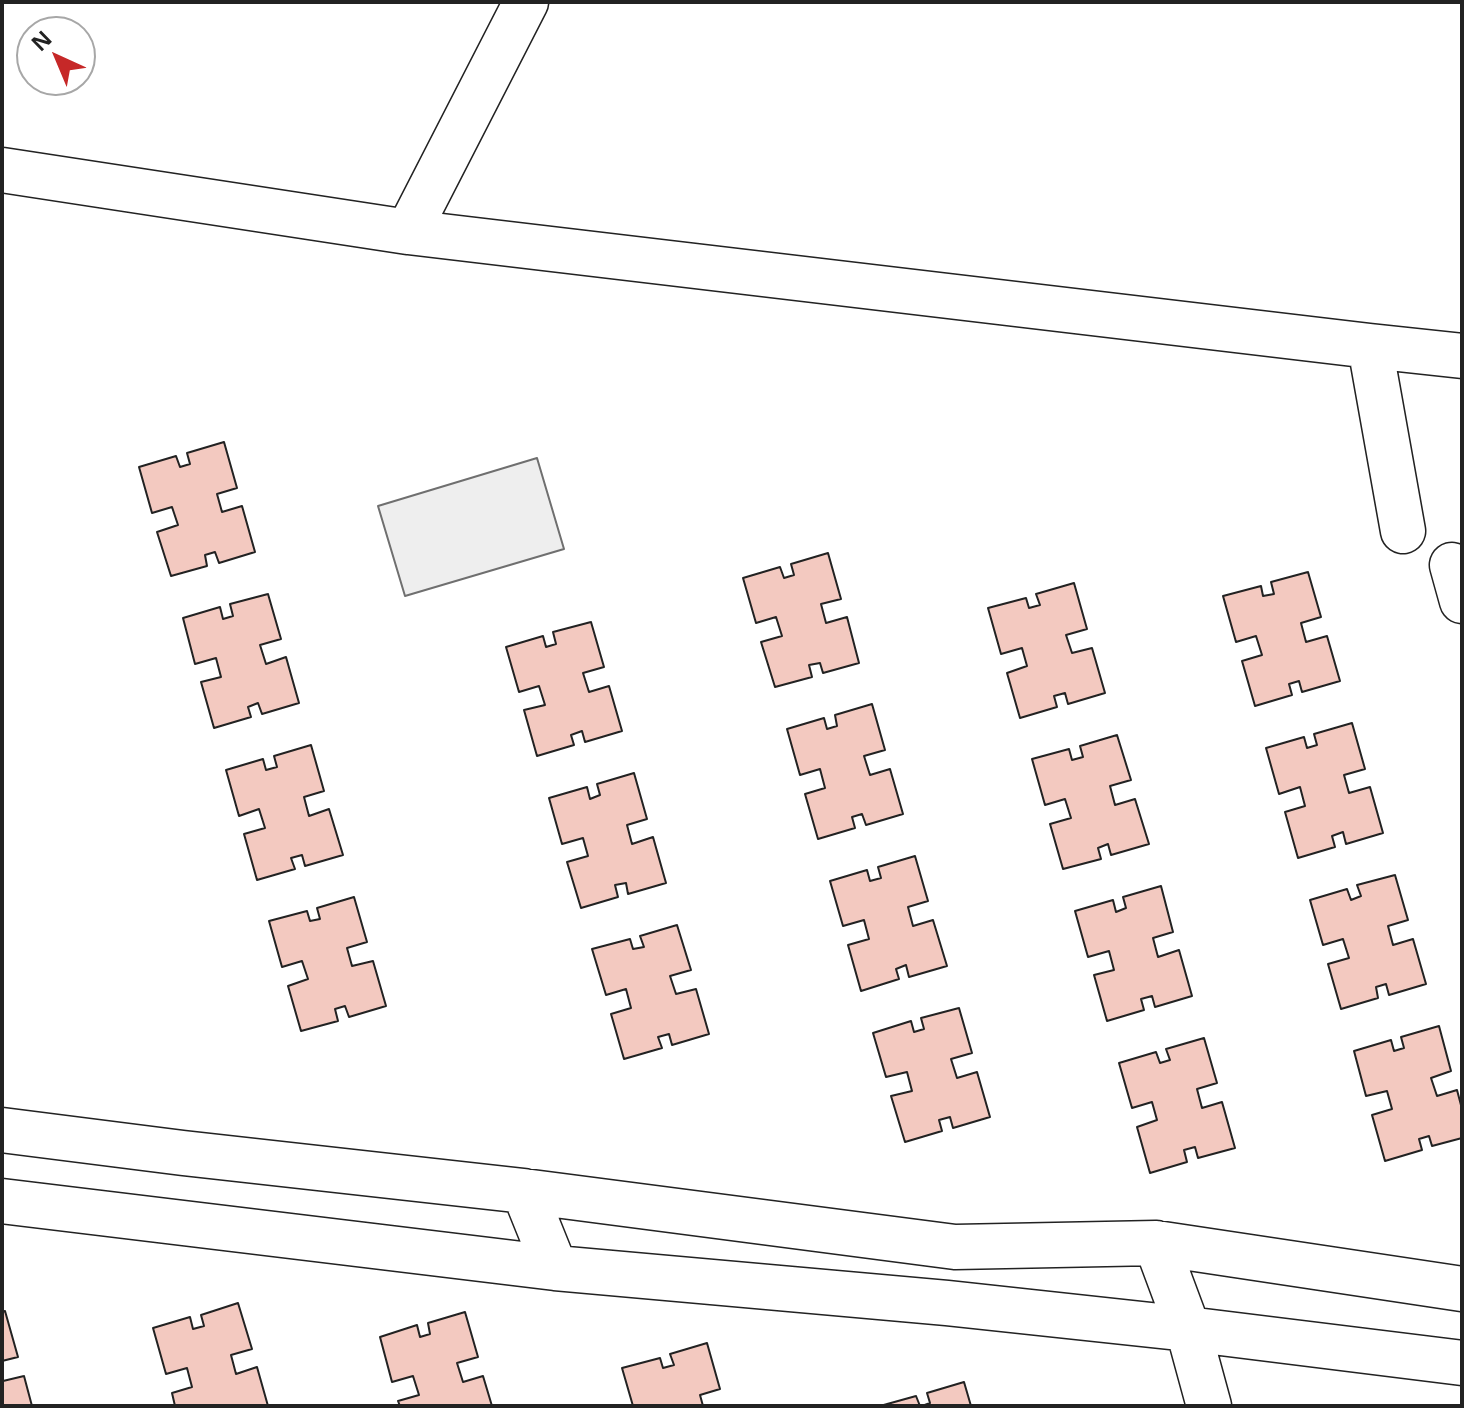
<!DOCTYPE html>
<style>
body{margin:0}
#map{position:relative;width:1464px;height:1408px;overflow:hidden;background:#fff;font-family:"Noto Sans",sans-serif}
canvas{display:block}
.frame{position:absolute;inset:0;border:4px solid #222;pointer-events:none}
.north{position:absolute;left:16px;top:16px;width:80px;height:80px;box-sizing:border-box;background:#fff;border:2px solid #a7a7a7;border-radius:50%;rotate:316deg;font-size:22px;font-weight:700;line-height:32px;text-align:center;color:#222}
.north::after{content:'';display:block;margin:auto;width:28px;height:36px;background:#c62828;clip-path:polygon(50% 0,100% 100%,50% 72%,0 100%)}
</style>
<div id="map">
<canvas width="1464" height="1408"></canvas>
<div class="frame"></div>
<div class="north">N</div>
</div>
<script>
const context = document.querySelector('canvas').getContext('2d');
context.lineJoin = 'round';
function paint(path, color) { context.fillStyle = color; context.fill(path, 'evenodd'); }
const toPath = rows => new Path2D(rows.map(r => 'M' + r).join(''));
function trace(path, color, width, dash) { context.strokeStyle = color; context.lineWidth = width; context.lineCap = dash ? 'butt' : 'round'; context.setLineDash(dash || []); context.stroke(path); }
const green = toPath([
 [537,458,564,549,405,596,378,506,537,458]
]);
paint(green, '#eee');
trace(green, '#6f6f6f', 2);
const building = toPath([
 [224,442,237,488,217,494,222,512,242,506,255,552,219,563,215,552,205,555,207,566,171,576,157,532,178,525,172,507,152,513,139,467,176,456,180,467,190,464,187,453,224,442],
 [828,553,841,599,821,604,826,623,847,617,859,663,823,673,820,663,809,665,812,677,775,687,761,642,782,636,776,617,756,623,743,578,780,567,784,578,794,575,791,564,828,553],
 [1308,572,1321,617,1301,623,1306,642,1327,636,1340,681,1302,692,1299,681,1289,684,1292,695,1255,706,1242,661,1262,655,1256,636,1236,642,1223,596,1261,586,1263,596,1274,594,1271,582,1308,572],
 [1074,583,1087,629,1066,635,1072,653,1092,648,1105,693,1068,704,1065,693,1054,696,1057,707,1020,718,1007,673,1027,666,1022,648,1001,654,988,608,1026,598,1029,608,1040,605,1036,594,1074,583],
 [268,594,281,639,260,645,266,664,286,657,299,703,262,714,258,703,248,707,251,717,214,728,201,682,221,677,216,658,195,664,183,618,220,607,223,619,233,616,230,604,268,594],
 [591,622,604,667,583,673,589,692,609,686,622,731,585,742,582,731,571,735,574,745,537,756,524,710,545,705,539,686,519,692,506,647,543,636,546,647,556,644,553,632,591,622],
 [872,704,885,750,864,756,870,775,890,769,903,814,866,825,862,814,852,817,855,828,818,839,805,794,825,788,820,769,800,775,787,729,824,718,827,729,837,726,835,715,872,704],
 [1352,723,1365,769,1344,775,1349,793,1370,787,1383,833,1346,844,1343,832,1332,836,1335,847,1298,858,1285,812,1305,806,1300,787,1279,794,1266,748,1304,737,1307,748,1317,745,1314,734,1352,723],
 [1117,735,1131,780,1110,786,1115,805,1135,799,1149,844,1111,855,1108,844,1098,848,1101,859,1063,869,1050,824,1071,818,1065,799,1045,805,1032,759,1069,749,1072,760,1083,757,1080,746,1117,735],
 [311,745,324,791,304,797,309,816,329,809,343,855,305,866,302,855,291,858,295,869,257,880,244,834,265,828,259,809,239,816,226,770,263,759,266,770,277,767,274,756,311,745],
 [634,773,647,819,627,825,632,844,653,837,666,883,628,894,626,883,615,885,618,897,581,908,567,862,588,856,583,838,562,844,549,798,587,787,590,799,600,795,597,784,634,773],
 [915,856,928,901,908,907,913,926,933,920,947,966,909,977,906,965,896,969,899,979,861,991,848,945,869,939,864,920,843,926,830,881,867,870,870,881,881,878,878,867,915,856],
 [1395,875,1408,920,1388,926,1393,945,1413,939,1426,984,1389,995,1386,984,1376,987,1378,998,1341,1009,1328,964,1349,958,1343,939,1323,945,1310,900,1347,889,1351,900,1361,896,1357,885,1395,875],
 [1161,886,1173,932,1153,938,1158,957,1179,950,1192,996,1155,1007,1152,996,1141,999,1144,1010,1107,1021,1094,975,1114,970,1109,951,1088,957,1075,911,1113,900,1116,912,1126,908,1123,897,1161,886],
 [354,897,367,942,347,948,352,966,373,961,386,1006,349,1017,345,1006,335,1009,338,1021,301,1031,288,986,308,979,302,961,282,967,269,921,307,911,310,921,320,919,317,908,354,897],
 [677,925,691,970,670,976,676,994,696,989,709,1034,672,1045,669,1034,658,1037,662,1048,624,1059,611,1014,631,1008,626,989,606,995,592,949,630,939,633,949,644,947,640,936,677,925],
 [959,1008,972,1053,951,1059,957,1078,977,1072,990,1117,953,1128,950,1117,939,1120,942,1131,905,1142,891,1096,912,1091,907,1072,886,1077,873,1033,911,1021,914,1032,924,1029,921,1018,959,1008],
 [1439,1026,1451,1071,1431,1078,1437,1096,1457,1090,1462,1109,1462,1138,1432,1146,1429,1136,1419,1139,1422,1150,1385,1161,1372,1115,1392,1109,1387,1091,1366,1096,1354,1051,1391,1040,1394,1051,1404,1048,1401,1037,1439,1026],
 [1204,1038,1217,1083,1197,1089,1202,1108,1222,1102,1235,1148,1198,1158,1195,1147,1184,1150,1187,1162,1150,1173,1137,1127,1157,1120,1152,1102,1132,1108,1119,1063,1156,1052,1160,1063,1170,1060,1166,1049,1204,1038],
 [238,1303,252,1349,231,1355,236,1374,257,1367,268,1406,175,1406,172,1393,192,1387,187,1368,166,1374,153,1328,190,1317,193,1329,204,1326,201,1315,238,1303],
 [5,1311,18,1357,2,1361,2,1312,5,1311],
 [465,1312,478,1357,457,1363,463,1382,483,1376,492,1406,400,1406,398,1401,419,1395,413,1376,392,1382,380,1337,417,1325,420,1337,430,1334,428,1323,465,1312],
 [707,1343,720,1389,700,1395,703,1406,633,1406,622,1368,660,1358,663,1368,674,1365,670,1354,707,1343],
 [24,1376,32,1406,2,1406,2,1377,3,1381,24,1376],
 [964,1382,971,1406,922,1406,930,1403,927,1393,964,1382],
 [916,1396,920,1406,880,1406,916,1396]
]);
paint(building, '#f3c9c0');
trace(building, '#222', 2);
const minor = toPath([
 [2,170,408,232,1370,346,1462,356],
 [408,232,526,2],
 [1370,346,1403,531],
 [1452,565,1462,601],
 [2,1130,183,1153,524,1191,955,1247,1156,1243,1462,1289],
 [524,1191,555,1268],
 [2,1201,555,1268,947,1303,1188,1329,1462,1363],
 [1156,1243,1188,1329,1209,1406]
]);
trace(minor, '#222', 47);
trace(minor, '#fff', 44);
</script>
